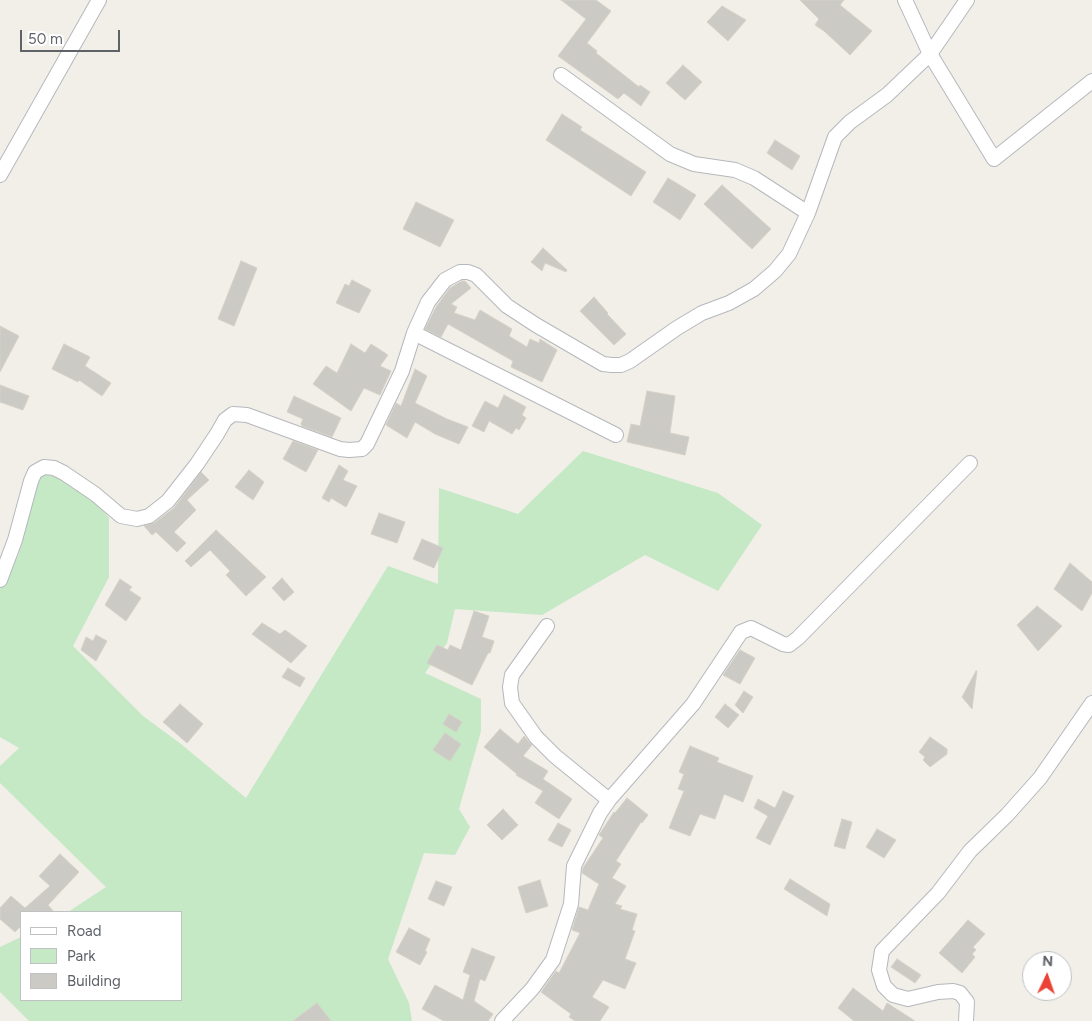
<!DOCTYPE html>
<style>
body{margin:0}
#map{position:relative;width:1092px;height:1021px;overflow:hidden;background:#f1efe8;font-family:Figtree,sans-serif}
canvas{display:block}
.legend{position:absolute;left:20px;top:911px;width:162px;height:90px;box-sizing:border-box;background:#fff;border:1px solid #bfc1c3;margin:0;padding:6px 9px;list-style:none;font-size:15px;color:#5f6368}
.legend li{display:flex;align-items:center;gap:10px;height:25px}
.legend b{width:25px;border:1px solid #bfc1c3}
.north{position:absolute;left:1022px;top:951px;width:50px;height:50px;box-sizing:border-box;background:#fff;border:1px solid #bfc1c3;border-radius:50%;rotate:3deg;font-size:14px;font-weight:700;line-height:20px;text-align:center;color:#5f6368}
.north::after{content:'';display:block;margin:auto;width:18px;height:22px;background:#ea4335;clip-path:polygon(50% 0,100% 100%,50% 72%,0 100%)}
.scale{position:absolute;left:20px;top:30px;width:100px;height:22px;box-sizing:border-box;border:2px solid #5f6368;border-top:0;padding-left:6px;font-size:15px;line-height:18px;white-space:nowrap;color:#5f6368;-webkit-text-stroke:4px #fff;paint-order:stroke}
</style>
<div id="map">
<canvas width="1092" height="1021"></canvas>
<ul class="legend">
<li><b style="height:6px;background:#fff"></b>Road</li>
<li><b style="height:14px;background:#c5e8c5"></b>Park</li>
<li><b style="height:14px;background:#cccac5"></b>Building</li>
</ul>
<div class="north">N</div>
<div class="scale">50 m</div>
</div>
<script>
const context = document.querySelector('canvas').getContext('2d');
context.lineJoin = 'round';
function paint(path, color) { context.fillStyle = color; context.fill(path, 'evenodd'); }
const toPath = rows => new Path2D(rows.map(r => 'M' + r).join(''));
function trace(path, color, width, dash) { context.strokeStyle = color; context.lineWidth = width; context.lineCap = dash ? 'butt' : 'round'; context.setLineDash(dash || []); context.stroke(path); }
paint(toPath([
 [583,451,718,493,762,525,718,591,645,555,542,615,455,609,447,643,425,673,481,699,481,731,459,809,470,827,455,855,424,853,388,959,409,1003,412,1021,29,1021,0,992,0,947,21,937,21,1000,181,1000,181,912,68,912,106,887,0,783,0,766,19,748,0,737,0,584,18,556,35,472,64,473,84,486,109,518,109,577,73,646,143,716,181,744,246,798,388,566,438,584,439,488,518,514]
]), '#c5e8c5');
const building = toPath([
 [561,0,596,0,611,11,587,43,597,51,596,53,639,87,640,85,650,92,641,106,624,93,618,99,558,56,586,19,561,0],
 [800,0,844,0,840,5,872,31,850,55,824,31,815,25,819,19,800,0],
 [722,6,746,20,728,41,707,22,722,6],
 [683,65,702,82,685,100,666,83,683,65],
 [562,114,582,127,580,130,646,172,631,196,546,140,562,114],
 [775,140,800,156,792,170,767,153,775,140],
 [668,178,696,195,680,220,653,202,668,178],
 [722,185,771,229,752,249,704,204,722,185],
 [416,202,454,220,440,247,403,229,416,202],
 [543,248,567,270,566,272,545,263,542,271,531,262,543,248],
 [241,261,257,268,234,326,218,319,241,261],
 [352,280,371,290,359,313,336,303,345,284,349,286,352,280],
 [462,281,465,281,471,288,451,304,457,307,454,313,475,320,480,310,512,329,509,336,527,347,530,339,539,343,540,339,557,350,542,382,511,367,513,361,448,324,441,337,425,329,436,307,450,288,462,281],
 [594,297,608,313,607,314,626,334,614,345,580,311,594,297],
 [0,326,19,336,0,372,0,326],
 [64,344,90,357,85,366,111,383,102,396,79,380,78,382,52,369,64,344],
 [351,344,365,353,371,344,388,355,380,366,391,371,380,395,364,388,351,411,313,384,326,366,337,373,351,344],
 [415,369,427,376,415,403,447,419,468,427,459,444,435,434,415,422,407,438,386,425,396,403,401,406,415,369],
 [0,385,29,396,23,410,0,402,0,385],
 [647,391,675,396,670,433,689,437,685,455,627,442,631,424,640,426,647,391],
 [504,395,526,407,522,415,526,418,519,430,516,428,512,434,489,421,484,432,472,426,485,401,498,408,504,395],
 [294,396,341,418,332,437,302,426,301,424,303,419,287,412,294,396],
 [293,441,318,450,306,472,283,459,293,441],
 [339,465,348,471,343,480,357,486,346,507,331,498,329,502,322,498,339,465],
 [249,470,264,482,253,500,235,487,249,470],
 [201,472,209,480,187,500,196,510,174,532,186,543,177,552,156,532,152,535,144,526,154,523,174,508,201,472],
 [379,513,405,522,397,543,371,534,379,513],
 [216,530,266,577,246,596,226,575,230,571,210,550,191,567,185,561,216,530],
 [422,539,443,548,434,568,413,559,422,539],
 [1070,563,1092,582,1092,593,1082,611,1054,589,1070,563],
 [282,578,294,592,284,601,272,588,282,578],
 [120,579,132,587,129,590,141,598,126,621,105,605,120,579],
 [1037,606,1062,626,1038,651,1017,625,1037,606],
 [474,611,489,616,482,637,494,641,490,653,488,653,472,685,427,663,437,645,448,650,450,645,461,650,474,611],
 [262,623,280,634,285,630,307,646,291,663,252,634,262,623],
 [96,635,107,641,96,661,81,650,86,637,93,641,96,635],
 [740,650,755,658,740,684,723,675,740,650],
 [288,668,305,678,300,687,282,677,288,668],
 [976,671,977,671,972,709,962,697,976,671],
 [744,691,753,697,743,713,735,705,744,691],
 [180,704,203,724,187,743,163,722,180,704],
 [725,704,739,715,728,728,715,717,725,704],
 [449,714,462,722,456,732,443,724,449,714],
 [500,729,518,744,524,736,532,745,523,756,548,771,543,779,572,799,559,819,535,803,543,791,516,775,517,774,484,747,500,729],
 [445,733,461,744,450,761,433,750,445,733],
 [930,737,947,749,947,754,930,767,923,760,925,757,919,752,930,737],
 [690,746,719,758,717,762,753,776,743,802,724,794,715,819,700,814,690,836,669,828,684,791,678,789,684,774,679,772,690,746],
 [783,791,794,796,770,845,756,838,768,816,754,808,758,799,775,808,783,791],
 [627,798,648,815,642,823,641,822,616,861,621,864,612,878,626,886,615,904,622,906,620,909,637,914,632,930,635,931,625,959,636,963,625,989,603,980,592,997,609,1007,600,1021,575,1021,569,1017,571,1014,541,992,556,971,559,973,580,933,572,930,579,907,588,910,599,884,582,873,583,868,603,838,599,835,614,812,615,813,627,798],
 [503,809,518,825,502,840,487,825,503,809],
 [842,819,852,822,845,849,834,846,842,819],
 [558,823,571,830,562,847,548,840,558,823],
 [877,829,896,840,884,858,866,847,877,829],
 [60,854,79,872,48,905,54,912,21,912,21,926,15,932,0,919,0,908,11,896,25,908,50,886,39,876,60,854],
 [790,879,830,904,827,916,784,889,790,879],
 [540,880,548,906,526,913,518,887,540,880],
 [436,881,452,887,444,906,428,899,436,881],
 [968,920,985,934,973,947,976,950,972,954,975,957,962,973,939,953,968,920],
 [409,928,430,939,425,951,427,952,420,965,396,952,409,928],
 [472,948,495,957,485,981,480,979,474,1001,493,1014,488,1021,444,1021,422,1009,435,985,463,1000,470,975,463,972,472,948],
 [897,959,921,975,915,983,891,967,897,959],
 [853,988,883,1011,887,1003,915,1021,854,1021,838,1008,853,988],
 [317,1003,331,1021,293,1021,317,1003]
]);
paint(building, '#cccac5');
trace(building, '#d6d1c6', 1);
const minor = toPath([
 [967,0,930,54,994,159,1092,81],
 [561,75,670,154,694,164,735,170,754,178,808,213],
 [0,175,99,0],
 [414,333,616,435],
 [0,580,15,540,31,481,35,472,44,467,54,468,64,473,95,494,121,516,137,519,149,516,168,501,197,464,217,434,225,420,233,414,247,415,340,449,349,450,362,449,367,444,402,371,414,333,428,302,445,280,460,272,468,272,476,275,507,306,536,325,603,364,612,365,621,365,630,361,677,328,702,313,729,303,754,289,775,271,789,254,808,213,835,137,850,122,887,95,930,54,905,0],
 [609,800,693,704,741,632,751,628,783,644,789,645,798,638,970,463],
 [502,1021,532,989,553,960,571,904,574,866,600,813,609,800,555,756,536,737,512,703,510,687,512,675,547,626],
 [966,1021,967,1002,960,993,953,991,938,992,908,999,893,995,884,986,879,970,882,951,938,893,970,851,1007,815,1040,778,1092,703]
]);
trace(minor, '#b5b8bc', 16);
trace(minor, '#fff', 14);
</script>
